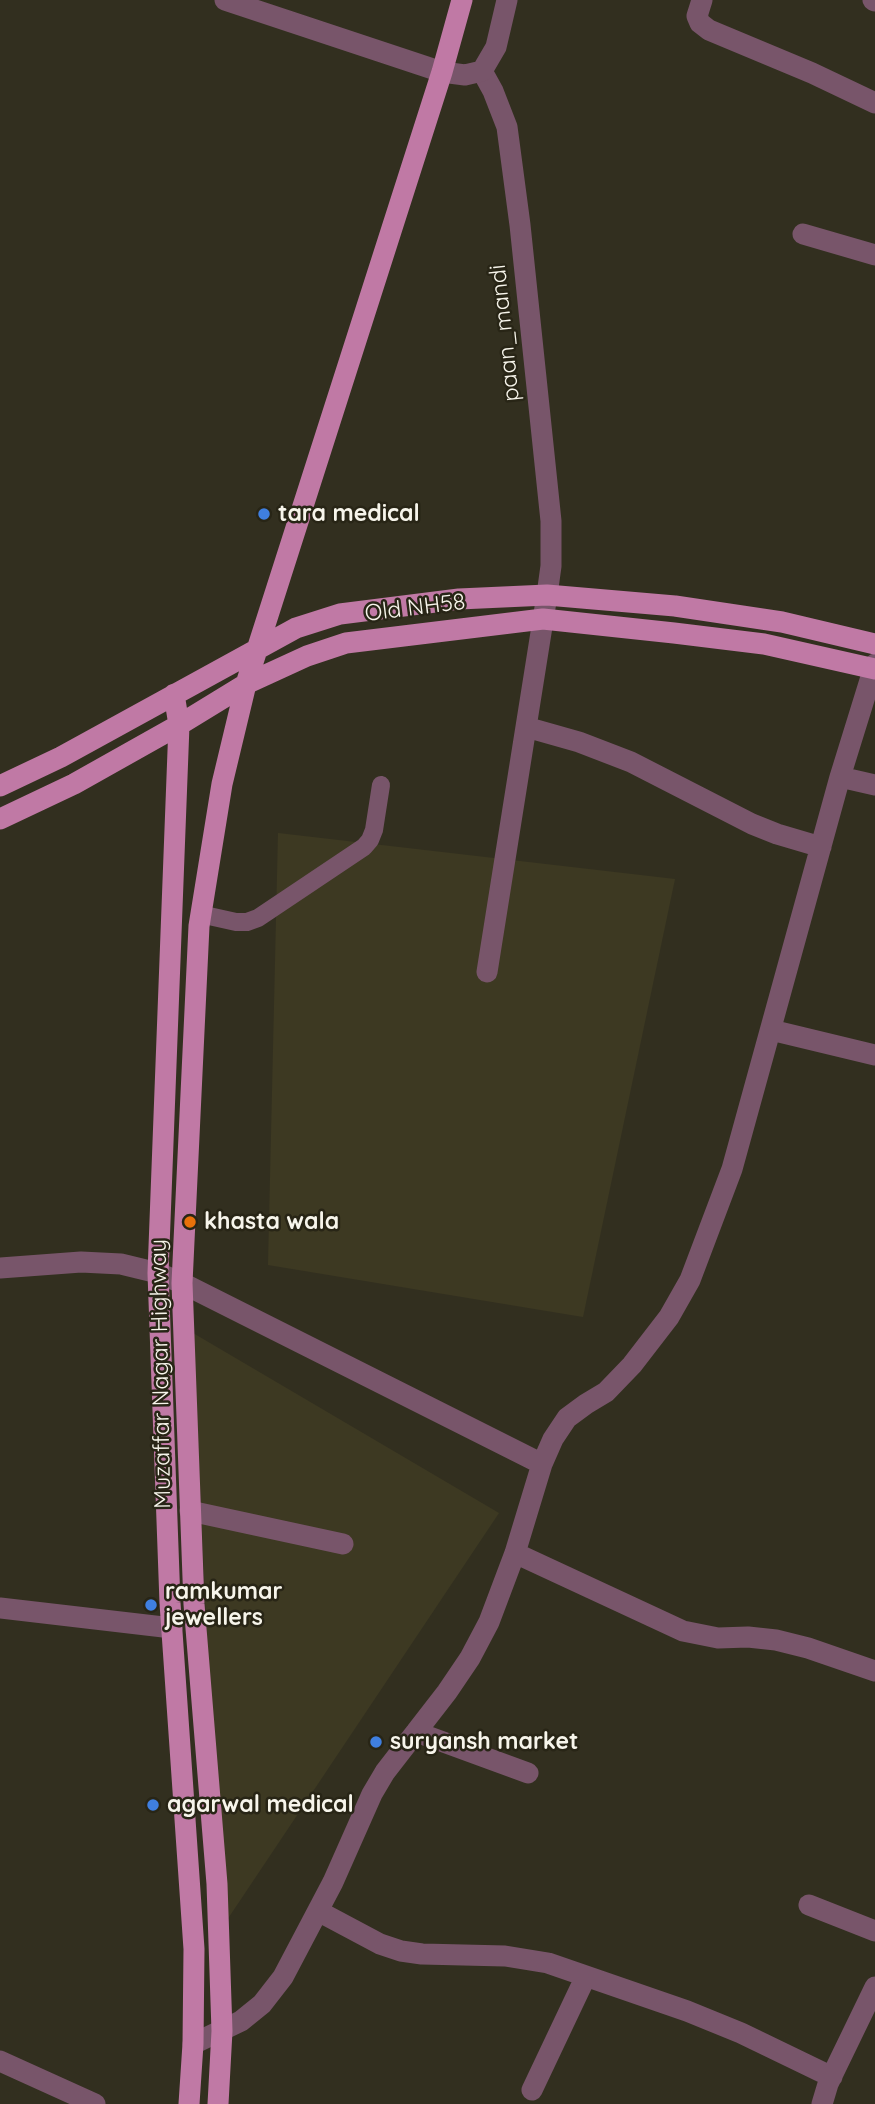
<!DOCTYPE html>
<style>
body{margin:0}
canvas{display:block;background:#322f1f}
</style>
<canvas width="875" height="2104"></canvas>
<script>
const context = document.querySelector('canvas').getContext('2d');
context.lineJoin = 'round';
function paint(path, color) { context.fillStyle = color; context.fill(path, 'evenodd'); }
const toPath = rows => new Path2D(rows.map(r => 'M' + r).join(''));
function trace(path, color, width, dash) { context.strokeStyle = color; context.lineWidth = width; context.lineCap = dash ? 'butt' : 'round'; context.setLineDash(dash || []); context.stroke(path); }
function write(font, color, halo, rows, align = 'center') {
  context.font = font + ' Quicksand,sans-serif'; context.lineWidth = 5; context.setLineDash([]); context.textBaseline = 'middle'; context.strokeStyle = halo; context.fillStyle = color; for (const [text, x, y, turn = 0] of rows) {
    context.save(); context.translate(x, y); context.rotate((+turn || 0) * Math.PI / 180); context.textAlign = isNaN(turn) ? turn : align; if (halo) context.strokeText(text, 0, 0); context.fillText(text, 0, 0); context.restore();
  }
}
paint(toPath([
 [278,833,675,879,583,1317,268,1265],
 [193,1333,499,1513,221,1929,206,1620]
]), '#3d3922');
trace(toPath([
 [200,914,236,922,247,922,258,918,364,847,370,840,374,830,381,785]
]), '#78556a', 18);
trace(toPath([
 [225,0,442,72],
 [702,0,697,16,700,23,709,30,812,73,875,103],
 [873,0,875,1],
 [482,71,493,91,507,127,520,225,551,521,551,566,547,595,487,972],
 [803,234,875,255],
 [526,727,579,742,631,762,752,824,777,834,821,847],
 [840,777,875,785],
 [771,1030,875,1055],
 [0,1268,81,1262,121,1264,158,1273,182,1283,542,1464],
 [190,1511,343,1544],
 [515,1553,683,1631,718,1638,748,1637,776,1640,808,1648,875,1671],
 [0,1608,172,1628],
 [416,1732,528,1773],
 [809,1905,875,1931],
 [318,1911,380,1944,401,1951,422,1954,505,1956,548,1963,687,2011,741,2033,832,2077],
 [193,2044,241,2021,262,2004,283,1977,333,1882,372,1794,385,1772,447,1692,470,1658,489,1622,515,1553,542,1464,553,1439,567,1418,586,1404,606,1392,632,1365,669,1317,690,1280,732,1169,840,777,875,664],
 [0,2061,95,2104],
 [532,2090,586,1976],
 [822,2104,828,2084,875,1987]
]), '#78556a', 21);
trace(toPath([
 [442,72,465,75,482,71,496,47,507,0]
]), '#78556a', 21);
trace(toPath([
 [174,694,179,725,158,1273,170,1603,194,1949,193,2044,189,2104],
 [0,786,61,757,296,628,340,614,459,599,547,595,675,606,782,622,875,644],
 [0,819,74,784,179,725,246,684,307,656,346,643,543,619,674,633,764,644,875,669],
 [218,2104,222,2031,217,1884,194,1604,182,1283,199,926,222,784,246,684,442,72,462,0]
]), '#c079a5', 21);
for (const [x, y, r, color] of [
 [264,514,7,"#3f7fe0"],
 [190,1222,7,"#e8710a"],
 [151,1605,7,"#3f7fe0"],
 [376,1742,7,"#3f7fe0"],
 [153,1805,7,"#3f7fe0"]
]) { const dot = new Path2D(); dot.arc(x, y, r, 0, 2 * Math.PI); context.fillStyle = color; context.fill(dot); trace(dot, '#282516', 2.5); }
write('23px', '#f7f5eb', '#282516', [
 ["paan_mandi",505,333,-96],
 ["Old NH58",415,608,-7],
 ["Muzaffar Nagar Highway",161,1374,-91]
]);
write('bold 23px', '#f7f5eb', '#282516', [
 ["tara medical",278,514],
 ["khasta wala",204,1222],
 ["ramkumar",165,1592],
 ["jewellers",165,1618],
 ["suryansh market",390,1742],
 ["agarwal medical",167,1805]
], 'left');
</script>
